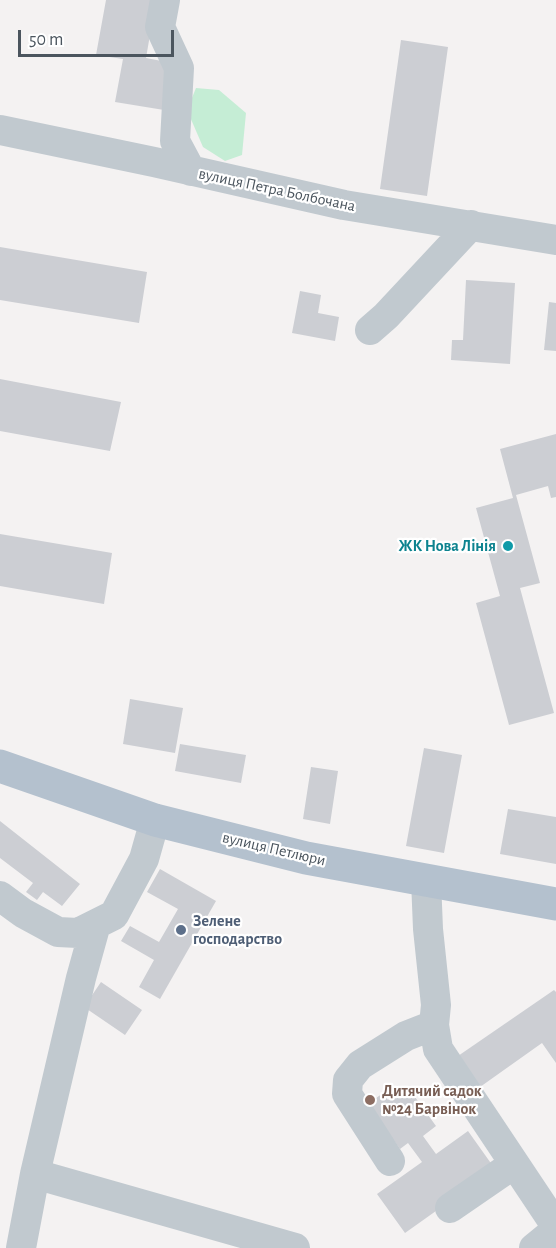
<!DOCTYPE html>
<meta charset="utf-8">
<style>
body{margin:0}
#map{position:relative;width:556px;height:1248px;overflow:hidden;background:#f4f2f2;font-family:"Alegreya Sans",sans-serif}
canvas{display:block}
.scale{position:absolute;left:18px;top:30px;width:156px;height:27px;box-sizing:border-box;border:3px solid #4b555e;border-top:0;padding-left:8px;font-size:18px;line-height:21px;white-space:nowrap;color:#4b555e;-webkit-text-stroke:4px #fff;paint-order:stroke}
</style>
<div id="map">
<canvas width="556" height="1248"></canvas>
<div class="scale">50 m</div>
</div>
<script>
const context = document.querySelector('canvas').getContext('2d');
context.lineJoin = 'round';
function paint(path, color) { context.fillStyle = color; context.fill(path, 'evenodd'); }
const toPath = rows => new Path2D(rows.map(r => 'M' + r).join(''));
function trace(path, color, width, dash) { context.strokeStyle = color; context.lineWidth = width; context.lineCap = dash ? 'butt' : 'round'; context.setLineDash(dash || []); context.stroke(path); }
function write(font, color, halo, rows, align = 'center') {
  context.font = font + ' "Alegreya Sans",sans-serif'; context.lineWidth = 4.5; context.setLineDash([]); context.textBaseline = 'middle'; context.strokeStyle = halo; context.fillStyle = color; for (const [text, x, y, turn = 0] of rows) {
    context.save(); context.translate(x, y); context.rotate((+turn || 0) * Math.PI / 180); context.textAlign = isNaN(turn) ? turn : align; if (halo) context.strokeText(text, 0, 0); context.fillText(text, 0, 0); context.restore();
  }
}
paint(toPath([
 [196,88,219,90,246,113,242,155,225,161,203,147,187,110]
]), '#c5edd5');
paint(toPath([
 [106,0,156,0,146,58,172,63,164,110,115,102,123,59,96,55],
 [401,40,448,47,427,196,380,189],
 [0,247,147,272,139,323,0,300],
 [466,280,515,283,510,364,451,360,452,340,463,340],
 [300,291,321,295,318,313,339,317,335,341,292,333],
 [549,302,556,303,556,351,544,350],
 [0,379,121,402,110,451,0,431],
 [556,434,556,497,551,498,548,486,516,495,540,583,520,588,554,713,509,725,476,603,500,596,476,508,513,498,500,449],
 [0,534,112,553,104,604,0,586],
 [130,699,183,708,175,753,123,744],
 [180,744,246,755,241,783,175,771],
 [424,748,462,755,444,853,406,846],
 [311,767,338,771,330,824,303,819],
 [508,809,556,817,556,864,500,854],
 [0,821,80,884,62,906,43,892,37,900,26,892,33,883,0,858],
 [160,869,216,901,160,999,139,987,154,960,121,941,130,926,159,942,178,909,147,892],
 [101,982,142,1010,125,1035,84,1007],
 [554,990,556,992,556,1063,542,1043,480,1087,458,1056],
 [407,1086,436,1126,423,1136,436,1154,468,1131,495,1169,405,1233,377,1194,422,1162,408,1143,400,1149,368,1104,383,1093,388,1100]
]), '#ccced3');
trace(toPath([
 [165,0,160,27,179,68,175,141,191,171],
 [0,130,154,162,344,205,556,240],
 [370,330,386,316,471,225],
 [426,880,428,929,436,1005,434,1025,438,1049,556,1226],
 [0,896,23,913,58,932,78,933,114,915,144,859,155,820],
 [390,1161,347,1094,348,1080,360,1065,406,1036,434,1025],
 [35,1174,295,1248],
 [450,1208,514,1164],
 [21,1248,35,1174,81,978,96,924],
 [534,1248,556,1230]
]), '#c1c9cf', 30);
trace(toPath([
 [0,766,155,820,306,858,556,904]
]), '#b4c1ce', 33);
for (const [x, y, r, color] of [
 [508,546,6,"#0f9aa8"],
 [181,930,6,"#5c6f8a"],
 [370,1100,6,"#8d6e63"]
]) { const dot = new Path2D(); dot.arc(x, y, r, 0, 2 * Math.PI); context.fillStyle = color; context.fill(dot); trace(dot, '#fff', 2); }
write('16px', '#4b555e', '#fff', [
 ["вулиця Петра Болбочана",277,190,12],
 ["вулиця Петлюри",274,849,13]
]);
write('bold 16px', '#0d838f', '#fff', [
 ["ЖК Нова Лінія",496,546]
], 'right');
write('bold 16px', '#4e5e75', '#fff', [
 ["Зелене",193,921],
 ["господарство",193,939]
], 'left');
write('bold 16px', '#785e54', '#fff', [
 ["Дитячий садок",382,1091],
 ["№24 Барвінок",382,1109]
], 'left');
</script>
